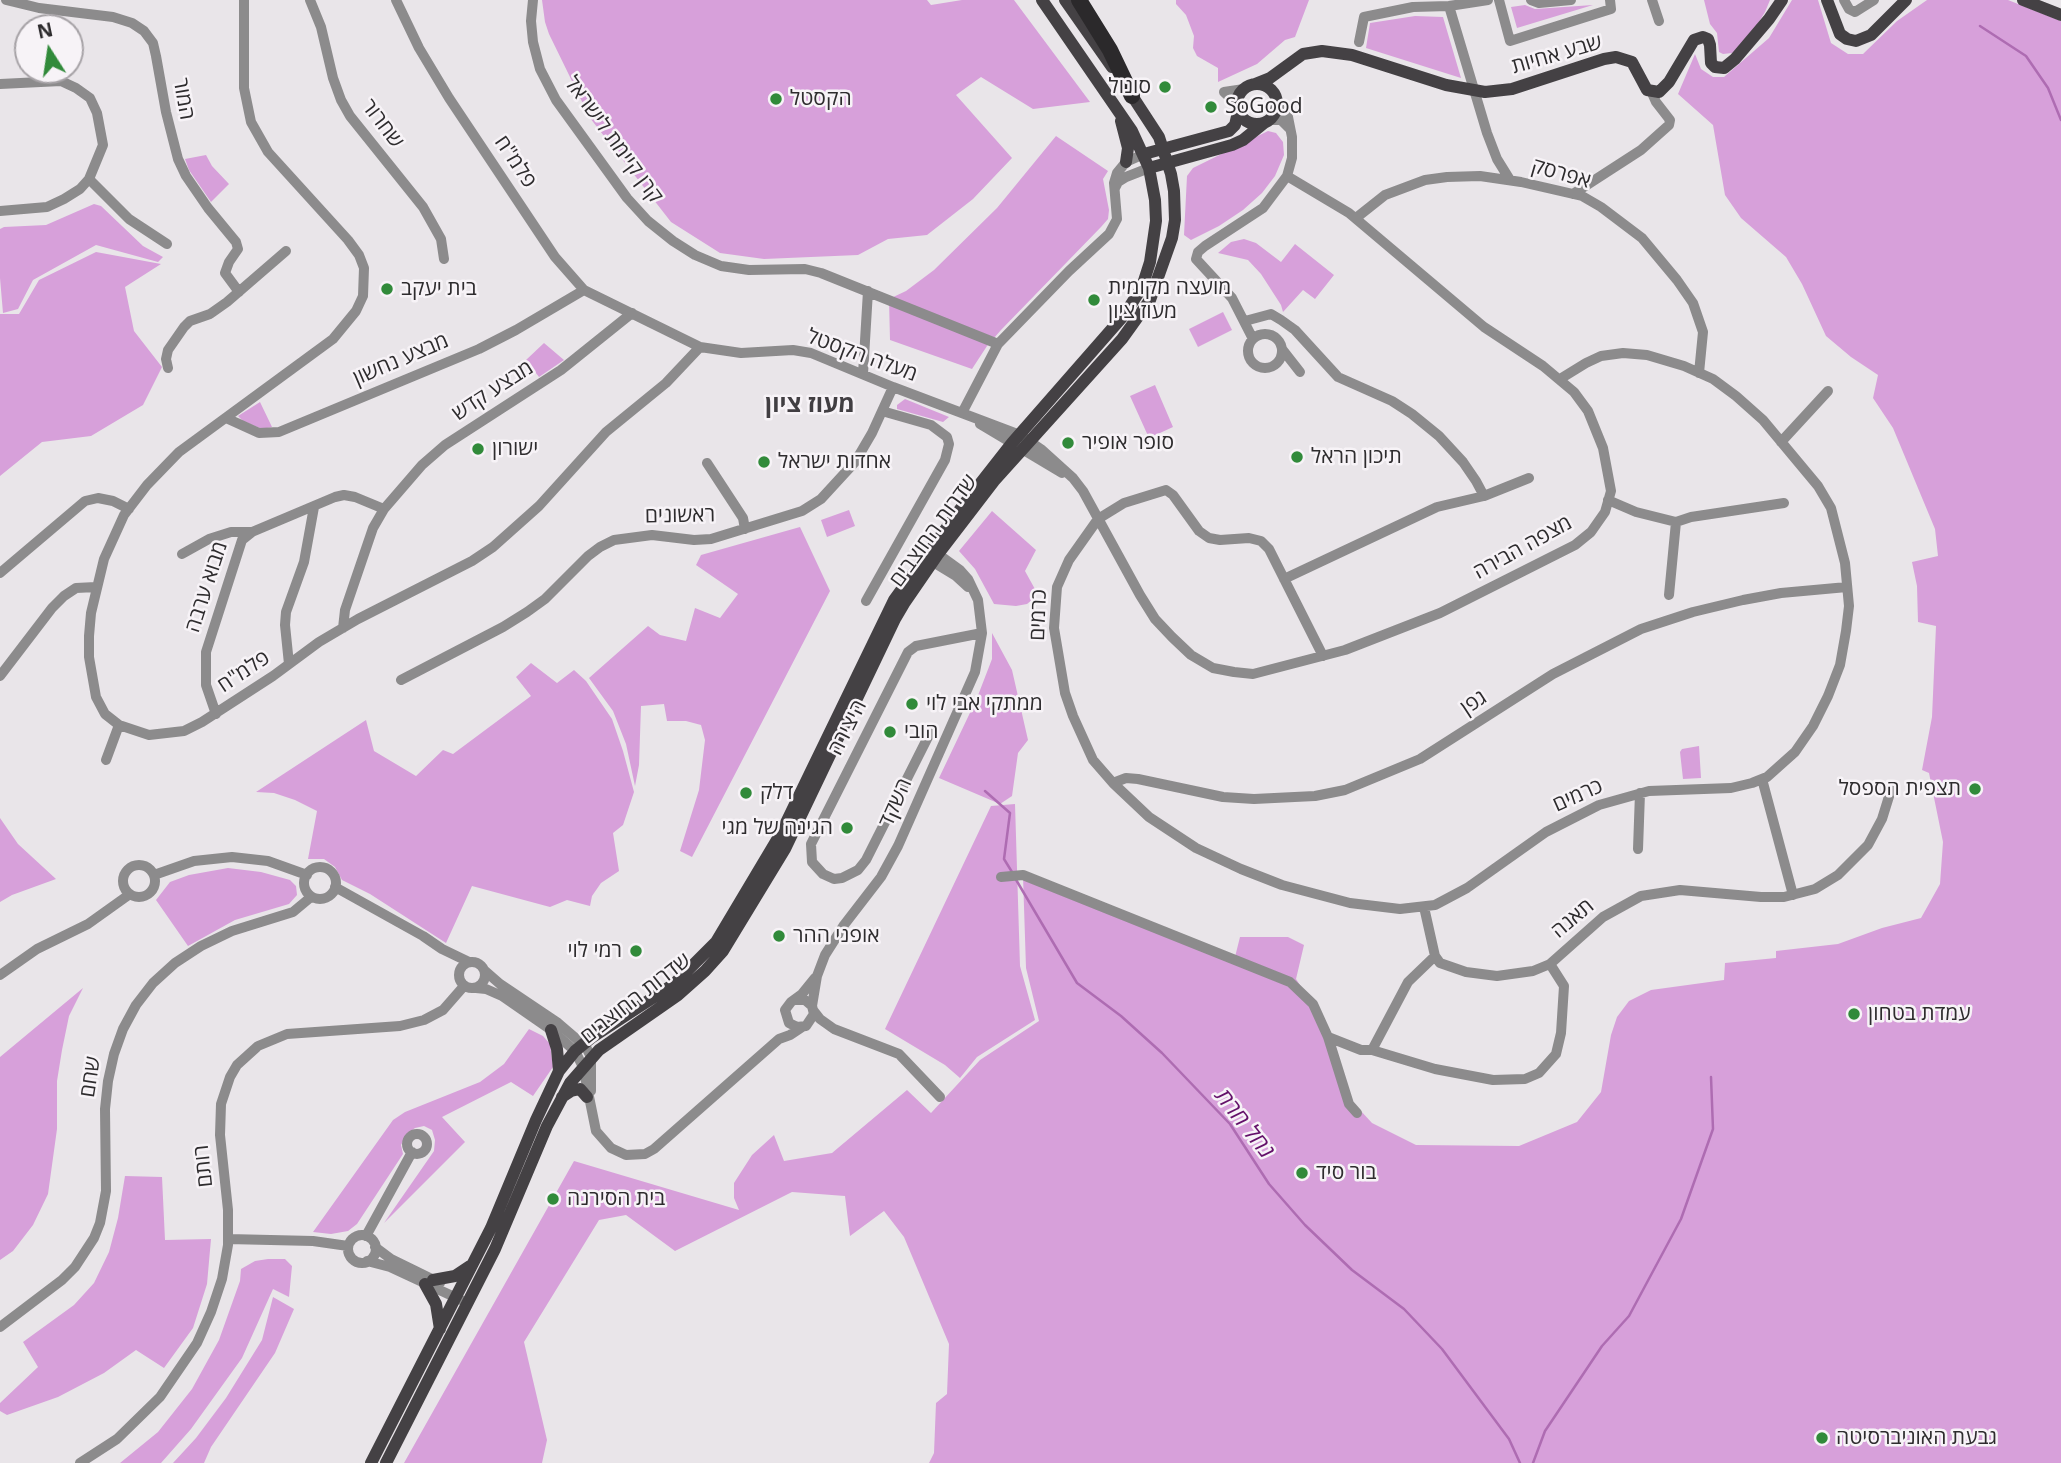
<!DOCTYPE html>
<meta charset="utf-8">
<style>
body{margin:0}
#map{position:relative;width:2061px;height:1463px;overflow:hidden;background:#e9e5e9;font-family:"Open Sans",sans-serif}
canvas{display:block}
.north{position:absolute;left:14px;top:14px;width:70px;height:70px;box-sizing:border-box;background:#f7f3f7;border:2px solid #a7a3a7;border-radius:50%;rotate:348deg;font-size:19px;font-weight:700;line-height:28px;text-align:center;color:#2e2c2e}
.north::after{content:'';display:block;margin:auto;width:24px;height:32px;background:#318a3a;clip-path:polygon(50% 0,100% 100%,50% 72%,0 100%)}
</style>
<div id="map">
<canvas width="2061" height="1463"></canvas>
<div class="north">N</div>
</div>
<script>
const context = document.querySelector('canvas').getContext('2d');
context.lineJoin = 'round';
function paint(path, color) { context.fillStyle = color; context.fill(path, 'evenodd'); }
const toPath = rows => new Path2D(rows.map(r => 'M' + r).join(''));
function trace(path, color, width, dash) { context.strokeStyle = color; context.lineWidth = width; context.lineCap = dash ? 'butt' : 'round'; context.setLineDash(dash || []); context.stroke(path); }
function write(font, color, halo, rows, align = 'center') {
  context.font = font + ' "Open Sans","Noto Sans Hebrew",sans-serif'; context.lineWidth = 5; context.setLineDash([]); context.textBaseline = 'middle'; context.strokeStyle = halo; context.fillStyle = color; for (const [text, x, y, turn = 0] of rows) {
    context.save(); context.translate(x, y); context.rotate((+turn || 0) * Math.PI / 180); context.textAlign = isNaN(turn) ? turn : align; if (halo) context.strokeText(text, 0, 0); context.fillText(text, 0, 0); context.restore();
  }
}
paint(toPath([
 [542,0,927,0,931,5,962,0,1014,0,1090,102,1033,109,981,77,956,95,1012,158,973,199,927,235,888,239,858,255,764,259,720,253,671,222,590,118,549,34,545,22],
 [1176,0,1309,0,1295,37,1285,40,1257,64,1218,82,1218,68,1197,56,1193,48,1194,36,1186,15,1176,4],
 [1704,0,1770,0,1765,12,1747,41,1732,53,1723,54,1719,52,1717,33,1710,24],
 [1792,0,1818,0,1831,43,1848,54,1863,54,1897,21,1927,0,2008,0,2061,21,2061,1463,929,1463,934,1453,936,1403,947,1394,949,1344,904,1237,884,1211,850,1236,845,1196,792,1192,675,1251,626,1215,599,1220,524,1342,547,1440,542,1463,404,1463,574,1161,739,1210,734,1198,734,1183,752,1155,774,1135,784,1161,832,1153,907,1090,931,1113,980,1060,1039,1021,1026,968,1023,876,1235,957,1240,937,1288,937,1304,945,1296,979,1306,994,1348,1097,1372,1123,1416,1145,1519,1146,1577,1122,1601,1092,1611,1035,1617,1017,1629,1001,1651,990,1724,980,1725,963,1776,958,1776,951,1838,944,1882,928,1921,918,1940,884,1943,842,1929,773,1922,770,1932,717,1936,626,1918,622,1917,586,1912,562,1938,556,1935,529,1893,428,1873,398,1878,375,1851,357,1826,336,1802,284,1786,257,1741,218,1725,195,1713,125,1678,94,1695,54,1701,69,1713,77,1724,77,1769,38],
 [1525,5,1535,9,1593,5,1517,28,1511,7],
 [1415,16,1443,17,1461,78,1366,48,1370,23],
 [1268,131,1276,133,1283,142,1284,155,1275,176,1262,193,1243,210,1219,226,1191,240,1184,235,1187,176,1193,168],
 [1056,136,1108,171,1103,179,1109,210,1108,219,1101,227,1001,330,987,346,972,369,890,340,889,299,906,291,934,270,997,208],
 [206,155,212,166,229,184,211,202,189,170,185,159],
 [94,204,101,206,143,246,163,257,158,262,96,245,33,280,18,309,3,313,0,278,0,229,4,227,46,225],
 [1244,239,1256,243,1281,262,1295,244,1334,275,1315,299,1303,290,1283,312,1281,305,1261,274,1248,260,1218,253,1231,242],
 [96,252,161,264,125,287,134,331,162,367,143,405,91,436,42,442,0,476,0,314,19,314,39,280],
 [1223,312,1232,330,1198,347,1189,329],
 [544,343,564,360,539,377,526,360],
 [1155,385,1173,427,1149,438,1130,396],
 [905,399,949,417,943,422,897,409,897,405],
 [260,402,272,427,262,429,243,421,238,416],
 [849,510,855,526,827,537,821,520],
 [992,511,1036,550,1025,571,1036,591,1033,599,1027,604,1016,606,994,604,975,569,959,551],
 [800,527,830,591,692,857,680,851,699,790,705,740,701,725,686,721,667,721,664,704,641,706,639,765,635,786,626,744,613,711,589,678,648,626,660,635,686,641,695,608,720,618,738,594,696,565,701,555],
 [992,633,1012,670,1028,740,1018,753,1012,796,1000,804,939,778,977,698,992,659],
 [531,663,557,683,574,670,586,681,612,719,623,751,634,792,623,825,613,833,619,871,601,883,592,896,590,906,567,900,550,907,472,886,446,943,370,894,342,880,335,867,324,859,308,859,317,811,295,800,274,793,256,792,366,720,374,751,416,776,443,750,453,754,531,696,516,677],
 [1699,746,1701,778,1683,779,1680,752,1682,749],
 [1015,804,1020,966,1035,1020,977,1057,960,1078,945,1065,885,1029,991,806],
 [0,818,18,844,56,879,12,895,0,902],
 [228,868,261,872,290,880,296,886,297,895,289,904,235,920,188,946,156,900,170,882,189,875],
 [83,988,69,1016,62,1050,57,1081,57,1129,48,1194,33,1225,13,1251,0,1260,0,1057],
 [529,1029,543,1036,550,1044,553,1067,533,1096,511,1082,442,1117,465,1142,384,1223,434,1151,435,1140,432,1130,424,1126,415,1128,406,1135,401,1145,403,1154,357,1224,348,1231,331,1234,313,1232,393,1120,405,1112,480,1082,504,1064],
 [125,1176,162,1177,165,1240,211,1239,207,1284,193,1328,164,1368,136,1350,104,1373,58,1397,7,1415,0,1411,0,1403,38,1367,23,1342,74,1305,94,1283,109,1252,118,1218],
 [268,1259,285,1259,292,1266,289,1297,273,1289,242,1358,191,1429,161,1463,120,1463,158,1432,192,1389,219,1340,240,1281,241,1269,255,1261],
 [273,1297,294,1309,275,1353,211,1447,204,1463,173,1463,196,1438,226,1398,262,1340]
]), '#d7a0da');
trace(toPath([
 [1980,26,2026,56,2048,88,2061,120],
 [985,791,1010,813,1004,859,1012,872],
 [1015,878,1077,983,1121,1016,1162,1053,1230,1124,1269,1184,1305,1225,1352,1270,1404,1309,1442,1349,1509,1439,1520,1463],
 [1533,1463,1545,1431,1602,1346,1629,1316,1681,1219,1713,1129,1711,1077]
]), '#ae6cb2', 2.5);
trace(toPath([
 [6,0,39,8,113,17,132,23,144,31,153,43,156,56,166,112,178,159,186,176,208,208,236,242,238,249,229,262,225,273,239,292],
 [244,0,244,88,251,122,268,152,348,240,359,255,364,268,363,296,356,311,333,339,179,452,147,485,124,515,104,559,91,613,89,636,89,657,96,697,105,714,119,725,149,735,184,731,202,722,273,676,319,642,358,619,472,561,493,547,539,506,606,432,666,383,700,347],
 [310,0,321,27,333,78,341,100,350,116,423,207,441,239,444,259],
 [396,0,419,48,449,98,555,257,584,290,700,347,741,353,793,350,811,353,893,387,1020,435,1042,450,1073,478,1083,491,1140,595,1155,619,1172,637,1191,655,1213,668,1234,672,1253,674,1345,650,1440,613,1575,545,1591,532,1605,512,1611,491,1603,448,1588,411,1574,392,1543,366,1484,327,1349,213,1287,176],
 [533,0,531,21,533,42,540,69,556,100,627,198,648,221,673,241,695,255,721,266,749,270,805,269,821,273,998,344],
 [1499,0,1510,41,1611,9,1610,0],
 [1531,0,1539,3,1571,0],
 [1652,0,1659,21],
 [1844,0,1849,9,1855,12,1874,0],
 [1449,6,1487,133,1497,159,1510,180],
 [1359,42,1364,17,1413,7,1449,6,1488,0],
 [0,84,61,81,76,88,90,98,97,113,103,145,89,179,80,189,64,199,47,207,0,211],
 [1224,92,1244,89],
 [1224,92,1237,104],
 [1270,120,1281,120,1289,128],
 [89,179,129,219,167,244],
 [1115,188,1118,182,1126,177,1149,168],
 [1573,194,1641,150,1669,125,1670,120,1656,102,1652,93],
 [1356,218,1385,195,1425,180,1447,177,1480,176,1521,182,1582,196,1601,207,1642,238,1677,280,1693,303,1703,332,1699,373],
 [1245,321,1271,314,1281,320,1295,330,1338,377,1392,401,1412,414,1439,436,1463,462,1476,481,1484,496],
 '1248 351a17 17 0 1 1 34 0a17 17 0 1 1-34 0Z',
 [1253,339,1232,298,1196,259,1198,252,1205,246,1263,208,1287,176,1292,158,1292,137,1288,117,1278,102],
 [1282,349,1300,372],
 [168,368,166,359,168,350,184,327,190,321,210,314,227,302,286,251],
 [863,374,868,291],
 [962,413,998,344,1069,271,1109,234,1117,219,1114,183,1117,173,1126,162,1144,154],
 [226,418,259,433,279,432,479,349,516,330,584,290],
 [980,424,1062,473],
 [1781,442,1828,391],
 [707,463,743,518,745,529],
 [1608,500,1636,512,1676,522,1691,517,1784,503],
 [182,554,209,539,231,532,252,532],
 [929,555,933,562,956,576,968,587],
 [0,573,85,501,98,498,113,501,129,509],
 [1284,579,1437,507,1484,496,1529,478],
 [1669,595,1676,522],
 [866,601,945,460,949,444,947,437,931,425,882,411],
 [343,628,345,610,373,528,384,509,422,465,445,445,561,370,632,313],
 [1323,656,1269,549,1261,541,1249,538,1220,540,1209,538,1199,531,1173,495,1166,490,1124,503,1098,519,1069,560,1057,587,1054,628,1065,693,1073,716,1093,760,1113,783,1149,817,1196,848,1241,869,1282,885,1350,903,1400,909,1435,905,1467,888,1546,832,1599,805,1649,791,1731,788,1752,783,1767,777,1795,752,1813,726,1828,696,1840,665,1846,631,1849,606,1845,563,1831,508,1818,486,1763,420,1736,396,1713,379,1684,366,1647,355,1623,353,1601,356,1586,363,1560,379],
 [289,664,285,625,286,612,304,562,314,507],
 [0,676,52,608,64,596,76,588,96,587],
 [401,680,503,627,527,612,545,599,588,556,600,547,614,540,652,535,694,540,711,539,802,511,821,499,855,462,872,433,893,387],
 [216,714,206,685,206,652,242,540,252,532,335,497,344,495,355,497,384,509],
 [931,731,866,860,858,870,842,878,834,879,823,874,812,862,811,844,908,652,916,646,982,633],
 [106,760,119,725],
 [1762,779,1793,895],
 [1113,783,1126,778,1138,779,1223,797,1254,799,1315,796,1345,790,1420,759,1553,674,1641,629,1693,612,1743,600,1781,593,1847,587],
 [1638,849,1640,793],
 '123 881a16 16 0 1 1 32 0a16 16 0 1 1-32 0Z',
 '304 883a16 16 0 1 1 32 0a16 16 0 1 1-32 0Z',
 [154,875,194,861,232,857,268,861,307,875],
 [1001,877,1023,875,1290,982,1313,1004,1328,1037,1349,1104,1357,1113],
 [335,887,423,936,442,949,469,962],
 [1424,907,1435,956,1440,963,1466,972,1497,976,1533,971,1550,964,1603,917,1641,896,1680,890,1761,897,1784,897,1815,889,1838,875,1868,845,1882,819,1891,790],
 [1435,956,1408,982,1372,1050,1435,1069,1493,1080,1525,1079,1539,1073,1556,1054,1561,1033,1564,986,1550,964],
 '459 975a13 13 0 1 1 26 0a13 13 0 1 1-26 0Z',
 [484,970,500,984,558,1023,586,1047,591,1057,591,1091],
 [0,975,37,949,88,924,130,894],
 [476,988,486,989,502,996,551,1030,575,1051,583,1067,596,1131,611,1148,626,1155,645,1154,654,1149,779,1039,790,1035,802,1027],
 [795,1000,805,1000,812,1006,814,1014,806,1026,797,1027,789,1023,785,1010,791,1002,802,994,815,978],
 [812,1006,817,976,825,955,844,925,881,877,898,846,975,672,982,633,978,600,968,579,960,570,938,554,930,552],
 [813,1010,820,1019,834,1029,899,1054,940,1097],
 [1328,1037,1361,1050,1372,1050],
 '407 1144a10 10 0 1 1 20 0a10 10 0 1 1-20 0Z',
 '348 1249a14 14 0 1 1 28 0a14 14 0 1 1-28 0Z',
 [366,1236,412,1152],
 [228,1239,313,1241,348,1246],
 [375,1247,391,1259,440,1283],
 [367,1261,390,1267,461,1300],
 [0,1327,62,1280,75,1267,94,1238,100,1223,106,1191,105,1109,108,1081,114,1054,123,1029,136,1005,153,983,175,963,201,946,232,931,293,912,311,897],
 [80,1463,117,1439,160,1397,197,1343,211,1312,222,1279,228,1245,228,1210,220,1135,221,1104,230,1077,237,1065,258,1046,287,1034,400,1026,424,1020,443,1010,464,986]
]), '#8c8b8c', 10);
trace(toPath([
 [1065,0,1112,67],
 [1827,0,1840,34,1847,39,1856,41,1871,35,1906,0],
 [2023,0,2061,15],
 '1237 104a20 20 0 1 1 40 0a20 20 0 1 1-40 0Z',
 [1255,84,1270,78,1303,54,1322,51,1352,55,1446,85,1485,92,1512,89,1604,59,1616,57,1632,62,1647,90,1659,92,1669,82,1694,40,1703,37,1708,39,1710,45,1711,63,1715,67,1724,68,1735,59,1769,19,1782,0],
 [1121,121,1128,148,1126,162],
 [1144,154,1229,131,1235,125,1238,112],
 [1149,168,1232,145,1243,140,1264,123],
 [551,1030,557,1049,559,1071],
 [562,1097,571,1091,580,1089,587,1097],
 [433,1280,455,1276,470,1266],
 [425,1284,436,1304,440,1329],
 [371,1463,491,1228,536,1120,559,1071,575,1051,591,1038,674,984,716,942,781,833,894,600,961,508,1012,443,1125,314,1142,287,1150,262,1156,221,1155,200,1149,168,1132,131,1042,0],
 [386,1463,495,1249,547,1126,570,1083,599,1050,678,995,705,971,723,951,785,849,895,619,905,602,938,554,994,481,1122,339,1150,300,1172,238,1175,220,1174,191,1171,174,1159,137,1129,91]
]), '#444144', 12);
trace(toPath([
 [1079,0,1110,50,1132,96]
]), '#2b292b', 16);
for (const [x, y, r, color] of [
 [1165,87,7,"#318a3a"],
 [776,99,7,"#318a3a"],
 [1211,107,7,"#318a3a"],
 [387,289,7,"#318a3a"],
 [1094,300,7,"#318a3a"],
 [1068,443,7,"#318a3a"],
 [478,449,7,"#318a3a"],
 [1297,457,7,"#318a3a"],
 [764,462,7,"#318a3a"],
 [912,704,7,"#318a3a"],
 [890,732,7,"#318a3a"],
 [1975,789,7,"#318a3a"],
 [746,793,7,"#318a3a"],
 [847,828,7,"#318a3a"],
 [779,936,7,"#318a3a"],
 [636,951,7,"#318a3a"],
 [1854,1014,7,"#318a3a"],
 [1302,1173,7,"#318a3a"],
 [553,1199,7,"#318a3a"],
 [1822,1438,7,"#318a3a"]
]) { const dot = new Path2D(); dot.arc(x, y, r, 0, 2 * Math.PI); context.fillStyle = color; context.fill(dot); trace(dot, '#f7f3f7', 2.5); }
write('21px', '#2e2c2e', '#f7f3f7', [
 ["שבע אחיות",1557,55,-16],
 ["המור",183,99,80],
 ["שחרור",382,124,53],
 ["קרן קיימת לישראל",613,140,54],
 ["פלמ\"ח",515,162,56],
 ["אפרסק",1561,174,16],
 ["מעלה הקסטל",862,356,20],
 ["מבצע נחשון",401,360,-23],
 ["מבצע קדש",493,391,-33],
 ["ראשונים",680,516,-1],
 ["שדרות החוצבים",934,531,-54],
 ["מצפה הבירה",1523,548,-29],
 ["מבוא ערבה",207,587,-72],
 ["כרמים",1039,615,-88],
 ["פלמ\"ח",244,672,-34],
 ["גפן",1474,703,-33],
 ["היצירה",848,728,-63],
 ["כרמים",1578,796,-24],
 ["השקד",896,803,-66],
 ["תאנה",1573,919,-40],
 ["שדרות החוצבים",636,999,-38],
 ["שחם",91,1077,-81],
 ["רותם",204,1166,-96]
]);
write('21px', '#2e2c2e', '#f7f3f7', [
 ["סונול",1151,87,"right"],
 ["הקסטל",790,99],
 ["SoGood",1225,107],
 ["מועצה מקומית",1108,288],
 ["מעוז ציון",1108,312],
 ["בית יעקב",401,289],
 ["סופר אופיר",1082,443],
 ["ישורון",492,449],
 ["תיכון הראל",1311,457],
 ["אחדות ישראל",778,462],
 ["ממתקי אבי לוי",926,704],
 ["הובי",904,732],
 ["תצפית הספסל",1961,789,"right"],
 ["דלק",760,793],
 ["הגינה של מגי",833,828,"right"],
 ["אופני ההר",793,936],
 ["רמי לוי",622,951,"right"],
 ["עמדת בטחון",1868,1014],
 ["בור סיד",1316,1173],
 ["בית הסירנה",567,1199],
 ["גבעת האוניברסיטה",1836,1438]
], 'left');
write('italic 23px', '#630f69', '#f7f3f7', [
 ["נחל חרת",1244,1124,52]
]);
write('bold 24px', '#413e42', '#f7f3f7', [
 ["מעוז ציון",810,405]
]);
</script>
